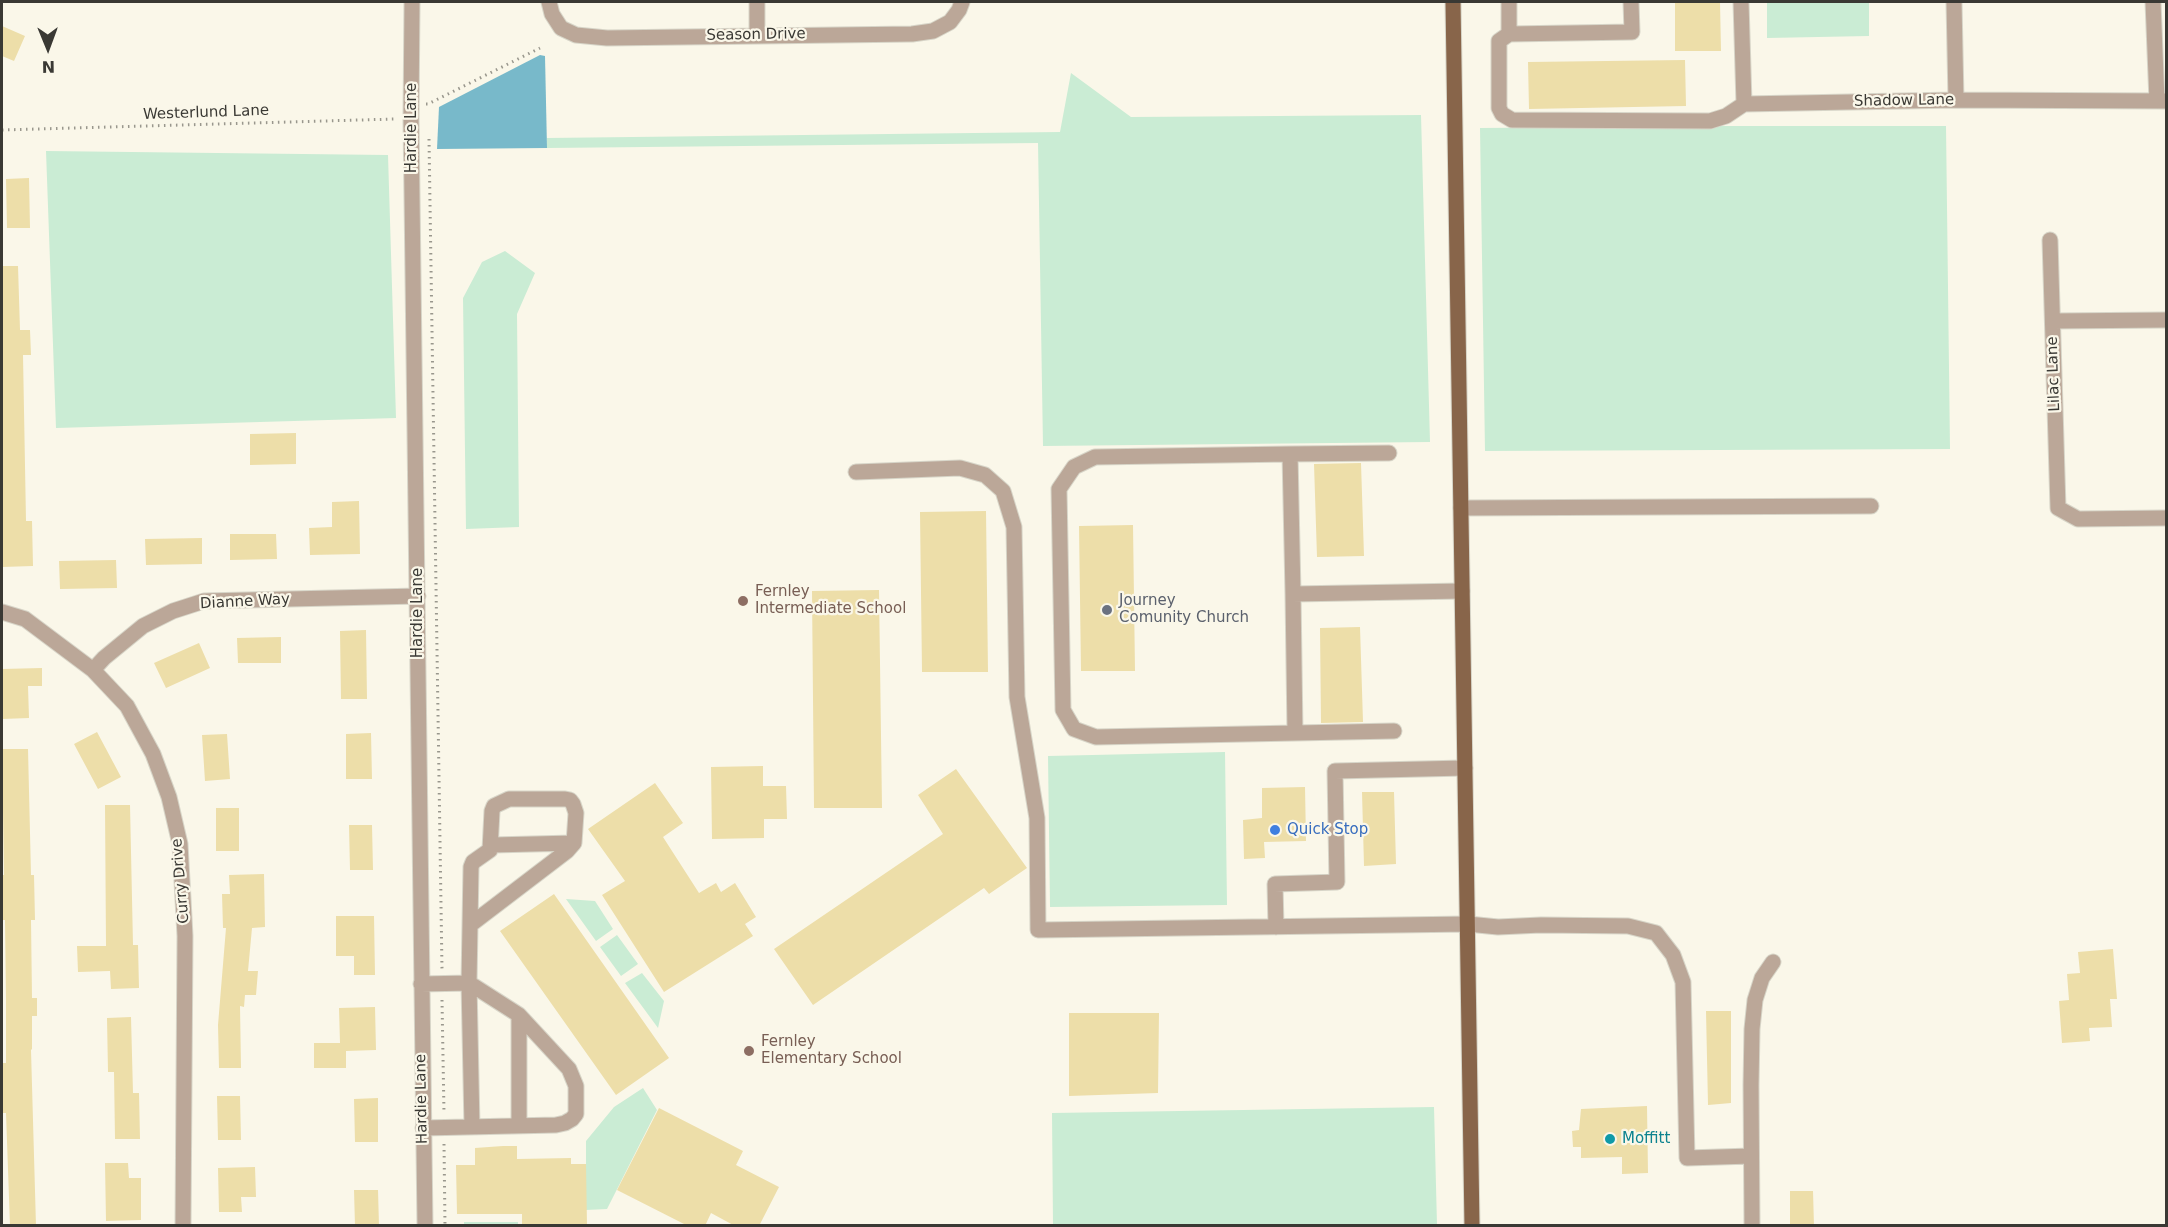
<!DOCTYPE html>
<style>
body{margin:0}
#map{position:relative;width:2168px;height:1227px;overflow:hidden;background:#faf7e9;font-family:"DejaVu Sans",sans-serif}
canvas{display:block}
.frame{position:absolute;inset:0;border:3px solid #3a3934;pointer-events:none}
.north{position:absolute;left:18px;top:18px;width:60px;height:60px;-webkit-text-stroke:4px #faf7e9;paint-order:stroke;rotate:179deg;font-size:16px;font-weight:700;line-height:24px;text-align:center;color:#3a3934}
.north::after{content:'';display:block;margin:auto;width:21px;height:27px;background:#3a3934;clip-path:polygon(50% 0,100% 100%,50% 72%,0 100%)}
</style>
<div id="map">
<canvas width="2168" height="1227"></canvas>
<div class="frame"></div>
<div class="north">N</div>
</div>
<script>
const context = document.querySelector('canvas').getContext('2d');
context.lineJoin = 'round';
function paint(path, color) { context.fillStyle = color; context.fill(path, 'evenodd'); }
const toPath = rows => new Path2D(rows.map(r => 'M' + r).join(''));
function trace(path, color, width, dash) { context.strokeStyle = color; context.lineWidth = width; context.lineCap = dash ? 'butt' : 'round'; context.setLineDash(dash || []); context.stroke(path); }
function write(font, color, halo, rows, align = 'center') {
  context.font = font + ' "DejaVu Sans",sans-serif'; context.lineWidth = 4.5; context.setLineDash([]); context.textBaseline = 'middle'; context.strokeStyle = halo; context.fillStyle = color; for (const [text, x, y, turn = 0] of rows) {
    context.save(); context.translate(x, y); context.rotate((+turn || 0) * Math.PI / 180); context.textAlign = isNaN(turn) ? turn : align; if (halo) context.strokeText(text, 0, 0); context.fillText(text, 0, 0); context.restore();
  }
}
paint(toPath([
 [1767,2,1869,2,1869,36,1767,38],
 [1071,73,1131,117,1421,115,1430,442,1043,446,1038,143,547,148,547,138,1060,132],
 [1726,126,1946,126,1950,449,1485,451,1480,128],
 [46,151,388,155,396,418,56,428],
 [505,251,535,273,517,314,519,527,466,529,463,298,482,262],
 [1225,752,1227,905,1050,907,1048,756],
 [566,899,595,901,613,929,596,941],
 [617,935,638,964,621,976,600,947],
 [642,973,664,1001,658,1028,625,983],
 [643,1088,657,1110,607,1209,586,1210,586,1141,614,1107],
 [1434,1107,1437,1225,1053,1225,1052,1113],
 [464,1222,518,1222,518,1225,464,1225]
]), '#caecd4');
paint(toPath([
 [540,55,545,56,547,148,437,149,439,107]
]), '#78b9ca');
paint(toPath([
 [1675,2,1720,2,1721,51,1675,51],
 [2,26,25,36,14,61,2,56],
 [1685,60,1686,106,1529,109,1528,62],
 [29,178,30,228,7,228,6,179],
 [2,266,18,266,20,330,30,330,31,355,23,355,26,521,32,521,33,566,2,567],
 [296,433,296,464,250,465,250,434],
 [1361,463,1364,556,1317,557,1314,464],
 [359,501,360,554,310,555,309,528,332,527,332,502],
 [986,511,988,672,922,672,920,512],
 [1133,525,1135,671,1081,671,1079,526],
 [230,534,276,534,277,559,230,560],
 [202,538,202,564,146,565,145,539],
 [116,560,117,588,60,589,59,561],
 [879,590,882,808,814,808,812,591],
 [1360,627,1363,722,1321,723,1320,628],
 [366,630,367,699,341,699,340,631],
 [281,637,281,663,238,663,237,638],
 [199,643,210,668,166,688,154,663],
 [42,668,42,686,28,686,29,718,2,719,2,669],
 [97,732,121,777,98,789,74,744],
 [371,733,372,779,346,779,346,734],
 [227,734,230,779,205,781,202,735],
 [2,749,28,749,31,875,34,875,35,920,31,920,32,998,37,998,37,1016,32,1016,32,1049,31,1050,36,1226,10,1226,6,1113,3,1113,2,1063,6,1063,6,999,5,920,2,920,2,875,4,875],
 [763,766,763,786,786,786,787,819,764,819,764,838,712,839,711,767],
 [956,769,1027,868,989,894,984,888,813,1005,774,949,943,834,918,795],
 [655,783,683,823,663,837,699,893,716,883,721,892,735,883,756,917,745,924,753,936,664,992,602,895,625,881,588,829],
 [1305,787,1306,841,1264,842,1265,858,1244,859,1243,820,1262,818,1262,788],
 [1362,792,1394,792,1396,864,1364,866],
 [105,805,130,805,133,945,138,945,139,988,111,989,110,971,78,972,77,946,106,946],
 [216,808,239,808,239,851,216,851],
 [349,825,372,825,373,870,350,870],
 [264,874,265,927,252,928,248,971,258,971,256,995,245,995,244,1007,240,1006,241,1068,219,1068,218,1025,226,928,223,928,222,894,230,894,229,875],
 [554,894,669,1058,616,1095,500,931],
 [336,916,374,916,375,975,354,975,354,956,336,956],
 [2113,949,2117,999,2110,999,2112,1027,2089,1028,2090,1041,2062,1043,2059,1001,2069,1000,2067,974,2080,973,2078,952],
 [375,1007,376,1050,346,1051,346,1068,314,1068,314,1043,340,1043,339,1008],
 [1706,1011,1731,1011,1731,1103,1708,1105],
 [1069,1013,1159,1013,1158,1093,1069,1096],
 [131,1017,133,1093,139,1093,140,1139,115,1139,114,1072,108,1072,107,1018],
 [217,1096,240,1096,241,1140,218,1140],
 [378,1098,378,1142,355,1142,354,1099],
 [1647,1106,1648,1173,1622,1174,1622,1157,1581,1158,1581,1147,1573,1147,1572,1131,1579,1130,1581,1109],
 [659,1108,743,1151,736,1165,779,1187,759,1226,735,1226,711,1213,705,1226,688,1226,617,1190],
 [503,1146,517,1146,517,1159,571,1158,571,1164,586,1164,587,1226,522,1226,522,1214,457,1214,456,1165,475,1165,475,1148],
 [105,1163,128,1163,129,1178,141,1178,141,1220,106,1221],
 [255,1167,256,1197,241,1197,242,1212,219,1212,218,1168],
 [354,1190,378,1190,379,1226,355,1226],
 [1790,1191,1813,1191,1814,1226,1790,1226]
]), '#eddea9');
const minor = toPath([
 [412,2,411,118,425,1226],
 [549,2,552,14,561,28,576,35,607,38,912,34,933,31,950,22,959,10,962,2],
 [757,2,757,35],
 [1509,2,1509,34,1632,32,1631,2],
 [1741,2,1744,104,1956,100,2166,101],
 [1954,2,1956,100],
 [2153,2,2157,101],
 [1509,34,1499,41,1499,108,1502,114,1512,120,1710,121,1726,116,1744,104],
 [2050,240,2058,508,2078,519,2166,518],
 [2053,321,2166,320],
 [1290,454,1389,453],
 [856,472,960,468,985,475,1003,491,1014,527,1017,697,1037,818,1038,930,1468,924,1498,927,1541,925,1628,926,1656,933,1673,955,1683,982,1687,1158,1751,1156],
 [1461,508,1871,506],
 [1293,594,1295,733,1096,737,1074,729,1063,710,1059,489,1074,467,1095,457,1290,454,1293,594,1462,591],
 [2,612,25,619,93,670,127,706,153,754,169,797,180,844,185,936,183,1226],
 [93,670,104,658,143,626,173,611,204,601,418,596],
 [1295,733,1394,731],
 [492,845,574,843],
 [1276,927,1275,884,1337,882,1335,771,1465,768],
 [421,984,469,983,472,1127],
 [519,1015,519,1126],
 [423,1128,556,1125,565,1123,572,1119,576,1114,576,1086,569,1069,519,1015,469,983,471,867,473,862,490,850,492,811,494,806,509,799,565,799,570,800,573,804,576,813,574,843,567,851,470,925],
 [1752,1226,1751,1085,1752,1029,1755,1000,1762,978,1773,962]
]);
const major = toPath([
 [1453,2,1472,1226]
]);
trace(minor, '#d7d5c8', 17);
trace(major, '#d7d5c8', 17);
trace(toPath([
 [426,104,428,104,540,48],
 [2,130,396,119],
 [429,139,442,969],
 [442,1000,444,1113],
 [444,1144,445,1226]
]), '#99978d', 3, [1.5, 4.5]);
trace(minor, '#bba798', 15);
trace(major, '#88654a', 15);
for (const [x, y, r, color] of [
 [743,601,6,"#8d6e63"],
 [1107,610,6,"#6b7280"],
 [1275,830,6,"#3f7fe0"],
 [749,1051,6,"#8d6e63"],
 [1610,1139,6,"#0f9aa8"]
]) { const dot = new Path2D(); dot.arc(x, y, r, 0, 2 * Math.PI); context.fillStyle = color; context.fill(dot); trace(dot, '#faf7e9', 2); }
write('15px', '#3a3934', '#faf7e9', [
 ["Season Drive",756,35,-1],
 ["Shadow Lane",1904,101,-1],
 ["Westerlund Lane",206,113,-2],
 ["Hardie Lane",412,128,-90],
 ["Lilac Lane",2054,374,-92],
 ["Dianne Way",245,602,-3],
 ["Hardie Lane",418,613,-90],
 ["Curry Drive",181,881,-95],
 ["Hardie Lane",422,1099,-91]
]);
write('15px', '#785e54', '#faf7e9', [
 ["Fernley",755,592],
 ["Intermediate School",755,609],
 ["Fernley",761,1042],
 ["Elementary School",761,1059]
], 'left');
write('15px', '#5b616d', '#faf7e9', [
 ["Journey",1119,601],
 ["Comunity Church",1119,618]
], 'left');
write('15px', '#366cbe', '#faf7e9', [
 ["Quick Stop",1287,830]
], 'left');
write('15px', '#0d838f', '#faf7e9', [
 ["Moffitt",1622,1139]
], 'left');
</script>
